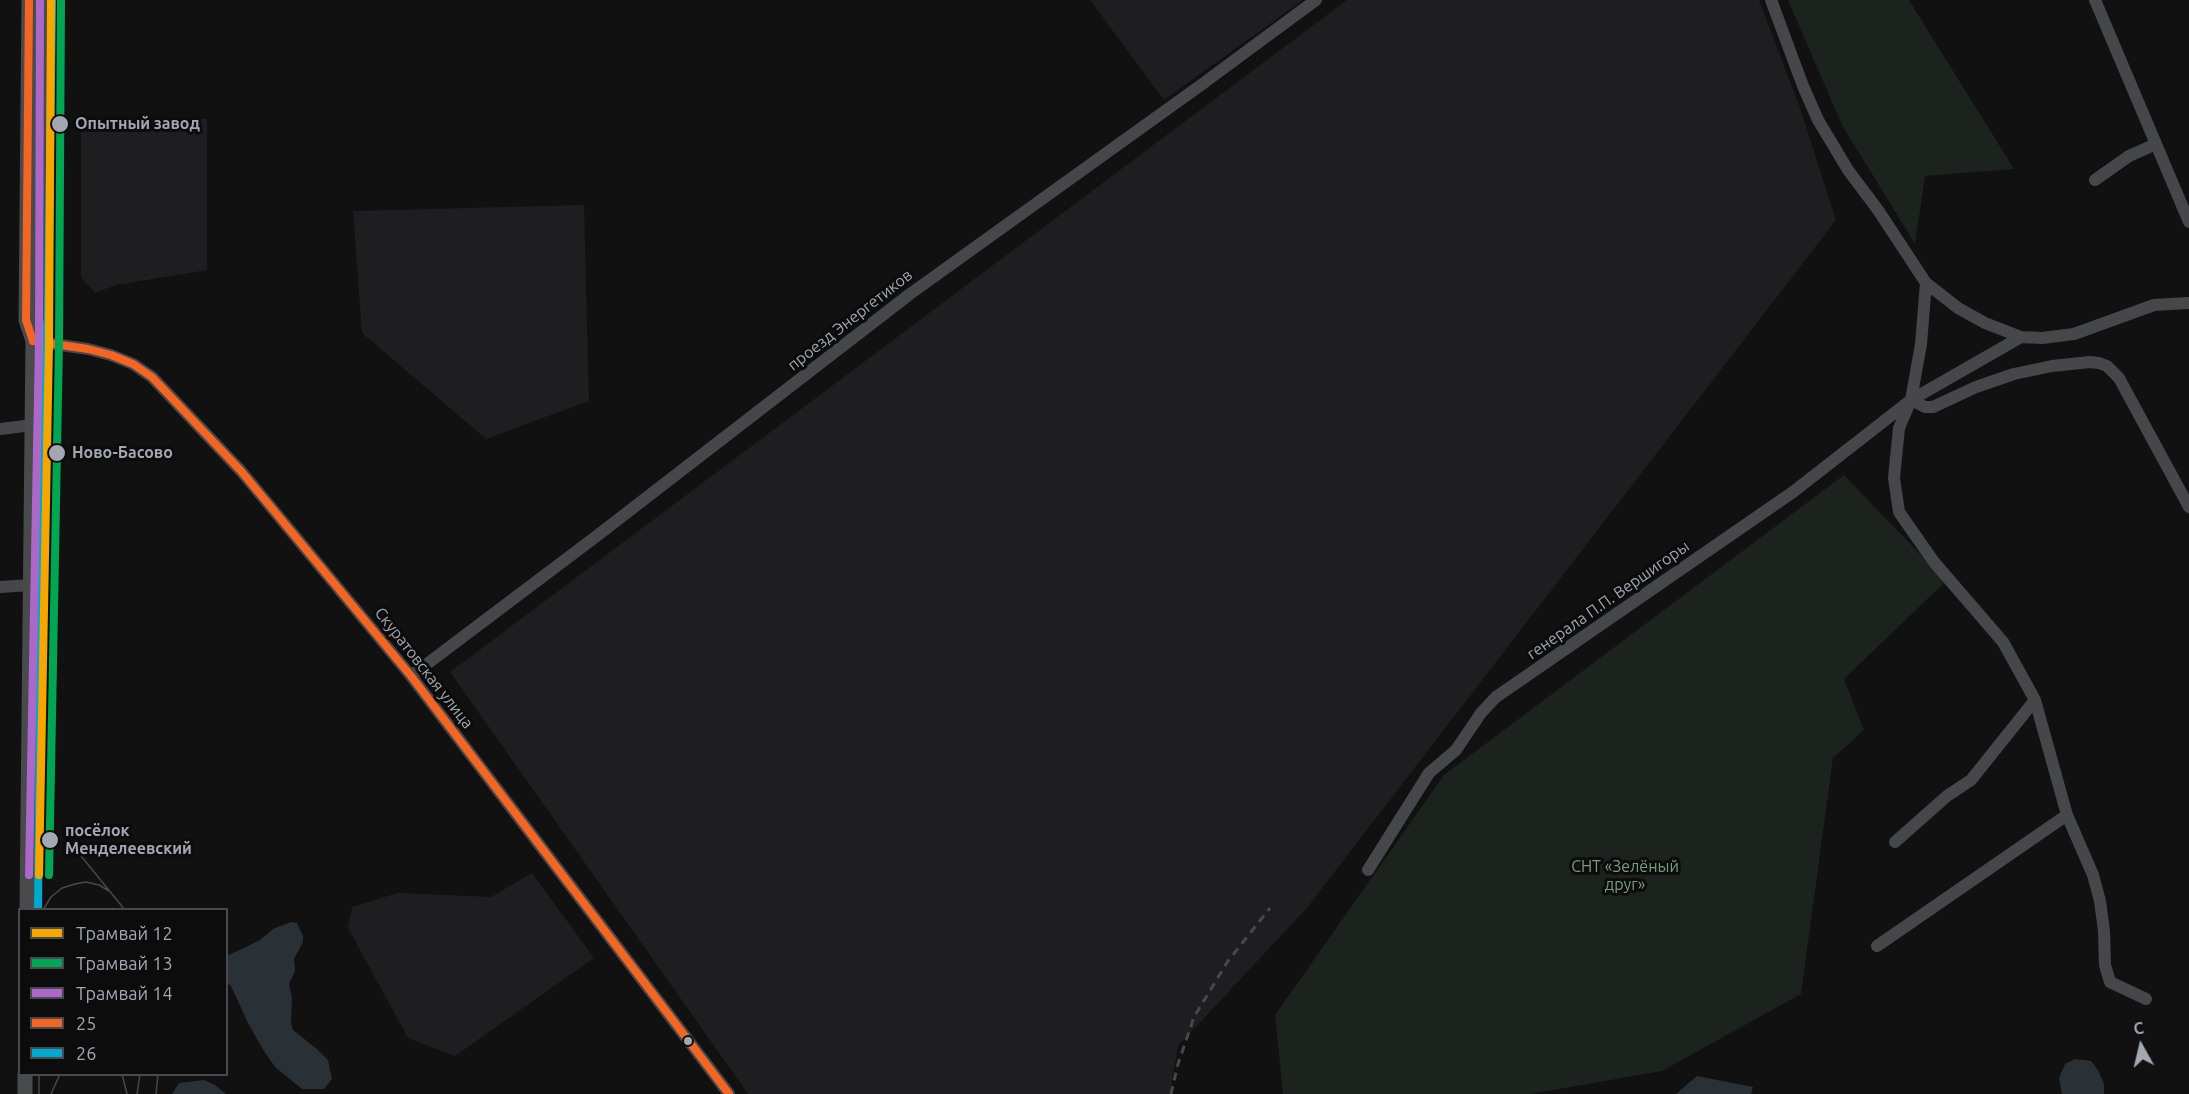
<!DOCTYPE html>
<meta charset="utf-8">
<style>
body{margin:0}
#map{position:relative;width:2189px;height:1094px;overflow:hidden;background:#111112;font-family:Ubuntu,sans-serif}
canvas{display:block}
.legend{position:absolute;left:18px;top:908px;width:210px;height:168px;box-sizing:border-box;background:#0c0c0d;border:2px solid #484a4f;margin:0;padding:8px 10px;list-style:none;font-size:18px;color:#a3a7b2}
.legend li{display:flex;align-items:center;gap:12px;height:30px}
.legend b{width:30px;border:2px solid #484a4f}
.north{position:absolute;left:2111px;top:1016px;width:60px;height:60px;-webkit-text-stroke:4px #0c0c0d;paint-order:stroke;rotate:352deg;font-size:16px;font-weight:700;line-height:24px;text-align:center;color:#a3a7b2}
.north::after{content:'';display:block;margin:auto;width:21px;height:27px;background:#a3a7b2;clip-path:polygon(50% 0,100% 100%,50% 72%,0 100%)}
</style>
<div id="map">
<canvas width="2189" height="1094"></canvas>
<ul class="legend">
<li><b style="height:8px;background:#f7a600"></b>Трамвай 12</li>
<li><b style="height:8px;background:#00a651"></b>Трамвай 13</li>
<li><b style="height:8px;background:#ac68c9"></b>Трамвай 14</li>
<li><b style="height:8px;background:#f26522"></b>25</li>
<li><b style="height:8px;background:#00a9ce"></b>26</li>
</ul>
<div class="north">С</div>
</div>
<script>
const context = document.querySelector('canvas').getContext('2d');
context.lineJoin = 'round';
function paint(path, color) { context.fillStyle = color; context.fill(path, 'evenodd'); }
const toPath = rows => new Path2D(rows.map(r => 'M' + r).join(''));
function trace(path, color, width, dash) { context.strokeStyle = color; context.lineWidth = width; context.lineCap = dash ? 'butt' : 'round'; context.setLineDash(dash || []); context.stroke(path); }
function write(font, color, halo, rows, align = 'center') {
  context.font = font + ' Ubuntu,sans-serif'; context.lineWidth = 6; context.setLineDash([]); context.textBaseline = 'middle'; context.strokeStyle = halo; context.fillStyle = color; for (const [text, x, y, turn = 0] of rows) {
    context.save(); context.translate(x, y); context.rotate((+turn || 0) * Math.PI / 180); context.textAlign = isNaN(turn) ? turn : align; if (halo) context.strokeText(text, 0, 0); context.fillText(text, 0, 0); context.restore();
  }
}
paint(toPath([
 [1090,0,1303,0,1164,100],
 [1347,0,1759,0,1800,108,1836,220,1306,909,1178,1046,1170,1094,748,1094,450,672],
 [81,119,207,119,207,270,116,285,95,293,81,277],
 [584,205,589,401,486,439,362,333,353,211],
 [532,873,594,958,455,1056,408,1038,348,928,352,907,398,893,491,897]
]), '#1e1e20');
paint(toPath([
 [1788,0,1909,0,2014,169,1925,176,1915,244,1842,125],
 [1844,475,1946,581,1844,679,1864,730,1833,758,1801,994,1662,1071,1530,1094,1283,1094,1275,1015,1444,775]
]), '#1c221d');
paint(toPath([
 [291,922,297,923,303,936,303,942,294,959,295,971,289,984,292,998,291,1023,293,1030,318,1050,328,1060,332,1079,324,1089,302,1089,275,1067,262,1048,248,1023,231,986,227,983,227,956,260,940,273,929],
 [2075,1059,2091,1061,2098,1070,2104,1084,2104,1094,2062,1094,2059,1078,2065,1064],
 [1697,1076,1753,1087,1751,1094,1676,1094],
 [204,1080,215,1085,226,1094,172,1094,179,1083]
]), '#293036');
trace(toPath([
 [1771,0,1803,86,1818,120,1848,170,1878,210,1926,283,1958,308,1985,323,2021,337,2042,338,2074,334,2154,305,2189,303],
 [2095,0,2189,222],
 [2095,180,2129,156,2156,144],
 [1926,283,1921,344,1911,400,1899,428,1894,478,1899,512,1934,562,2003,642,2035,700,2067,815,2093,875,2100,901,2104,931,2105,965,2110,982,2146,999],
 [33,341,88,349,111,355,133,364,152,377,241,471,411,676,729,1094],
 [1911,400,1925,407,1933,407,1976,387,2014,374,2052,366,2090,362,2099,363,2107,366,2119,378,2189,507],
 [0,429,33,425],
 [0,587,31,585],
 [411,676,598,535,910,294,1201,85,1316,0],
 [1895,842,1947,796,1971,780,2035,700],
 [1368,870,1429,773,1456,750,1481,713,1496,697,1793,492,1911,400,2021,337],
 [1877,946,2067,815]
]), '#46474a', 12);
trace(toPath([
 [29,0,26,320,33,341],
 [27,910,33,341,38,319,42,0],
 [25,1074,25,1094]
]), '#494a4c', 15);
trace(toPath([
 [68,840,125,910],
 [39,910,39,875],
 [43,910,51,897,62,888,75,884,86,882,99,885,109,891],
 [122,1074,127,1094],
 [39,1094,39,1074],
 [51,1094,60,1074],
 [137,1094,140,1074],
 [156,1094,158,1074]
]), '#47484b', 1.5);
trace(toPath([
 [1171,1094,1178,1064,1194,1017,1228,961,1270,908]
]), '#47484b', 3, [8, 6]);
trace(toPath([
 [29,0,26,320,33,341],
 [33,341,88,349,111,355,133,364,152,377,241,471,411,676,729,1094]
]), '#f26522', 8);
trace(toPath([
 [38,910,43,342,48,319,52,0]
]), '#00a9ce', 8);
trace(toPath([
 [39,875,49,343,51,0]
]), '#f7a600', 8);
trace(toPath([
 [49,875,59,343,61,0]
]), '#00a651', 8);
trace(toPath([
 [29,875,39,343,40,0]
]), '#ac68c9', 8);
for (const [x, y, r, color] of [
 [60,124,9,"#a3a7b2"],
 [57,453,9,"#a3a7b2"],
 [50,840,9,"#a3a7b2"],
 [688,1041,5,"#a3a7b2"]
]) { const dot = new Path2D(); dot.arc(x, y, r, 0, 2 * Math.PI); context.fillStyle = color; context.fill(dot); trace(dot, '#0c0c0d', 2); }
write('bold 16px', '#a3a7b2', '#0c0c0d', [
 ["Опытный завод",75,124],
 ["Ново-Басово",72,453],
 ["посёлок",65,831],
 ["Менделеевский",65,849]
], 'left');
write('16px', '#a3a7b2', '#0c0c0d', [
 ["проезд Энергетиков",850,320,-38],
 ["генерала П.П. Вершигоры",1608,600,-35],
 ["Скуратовская улица",424,668,52]
]);
write('16px', '#7b9d7f', '#0c0c0d', [
 ["СНТ «Зелёный",1625,867],
 ["друг»",1625,885]
]);
</script>
